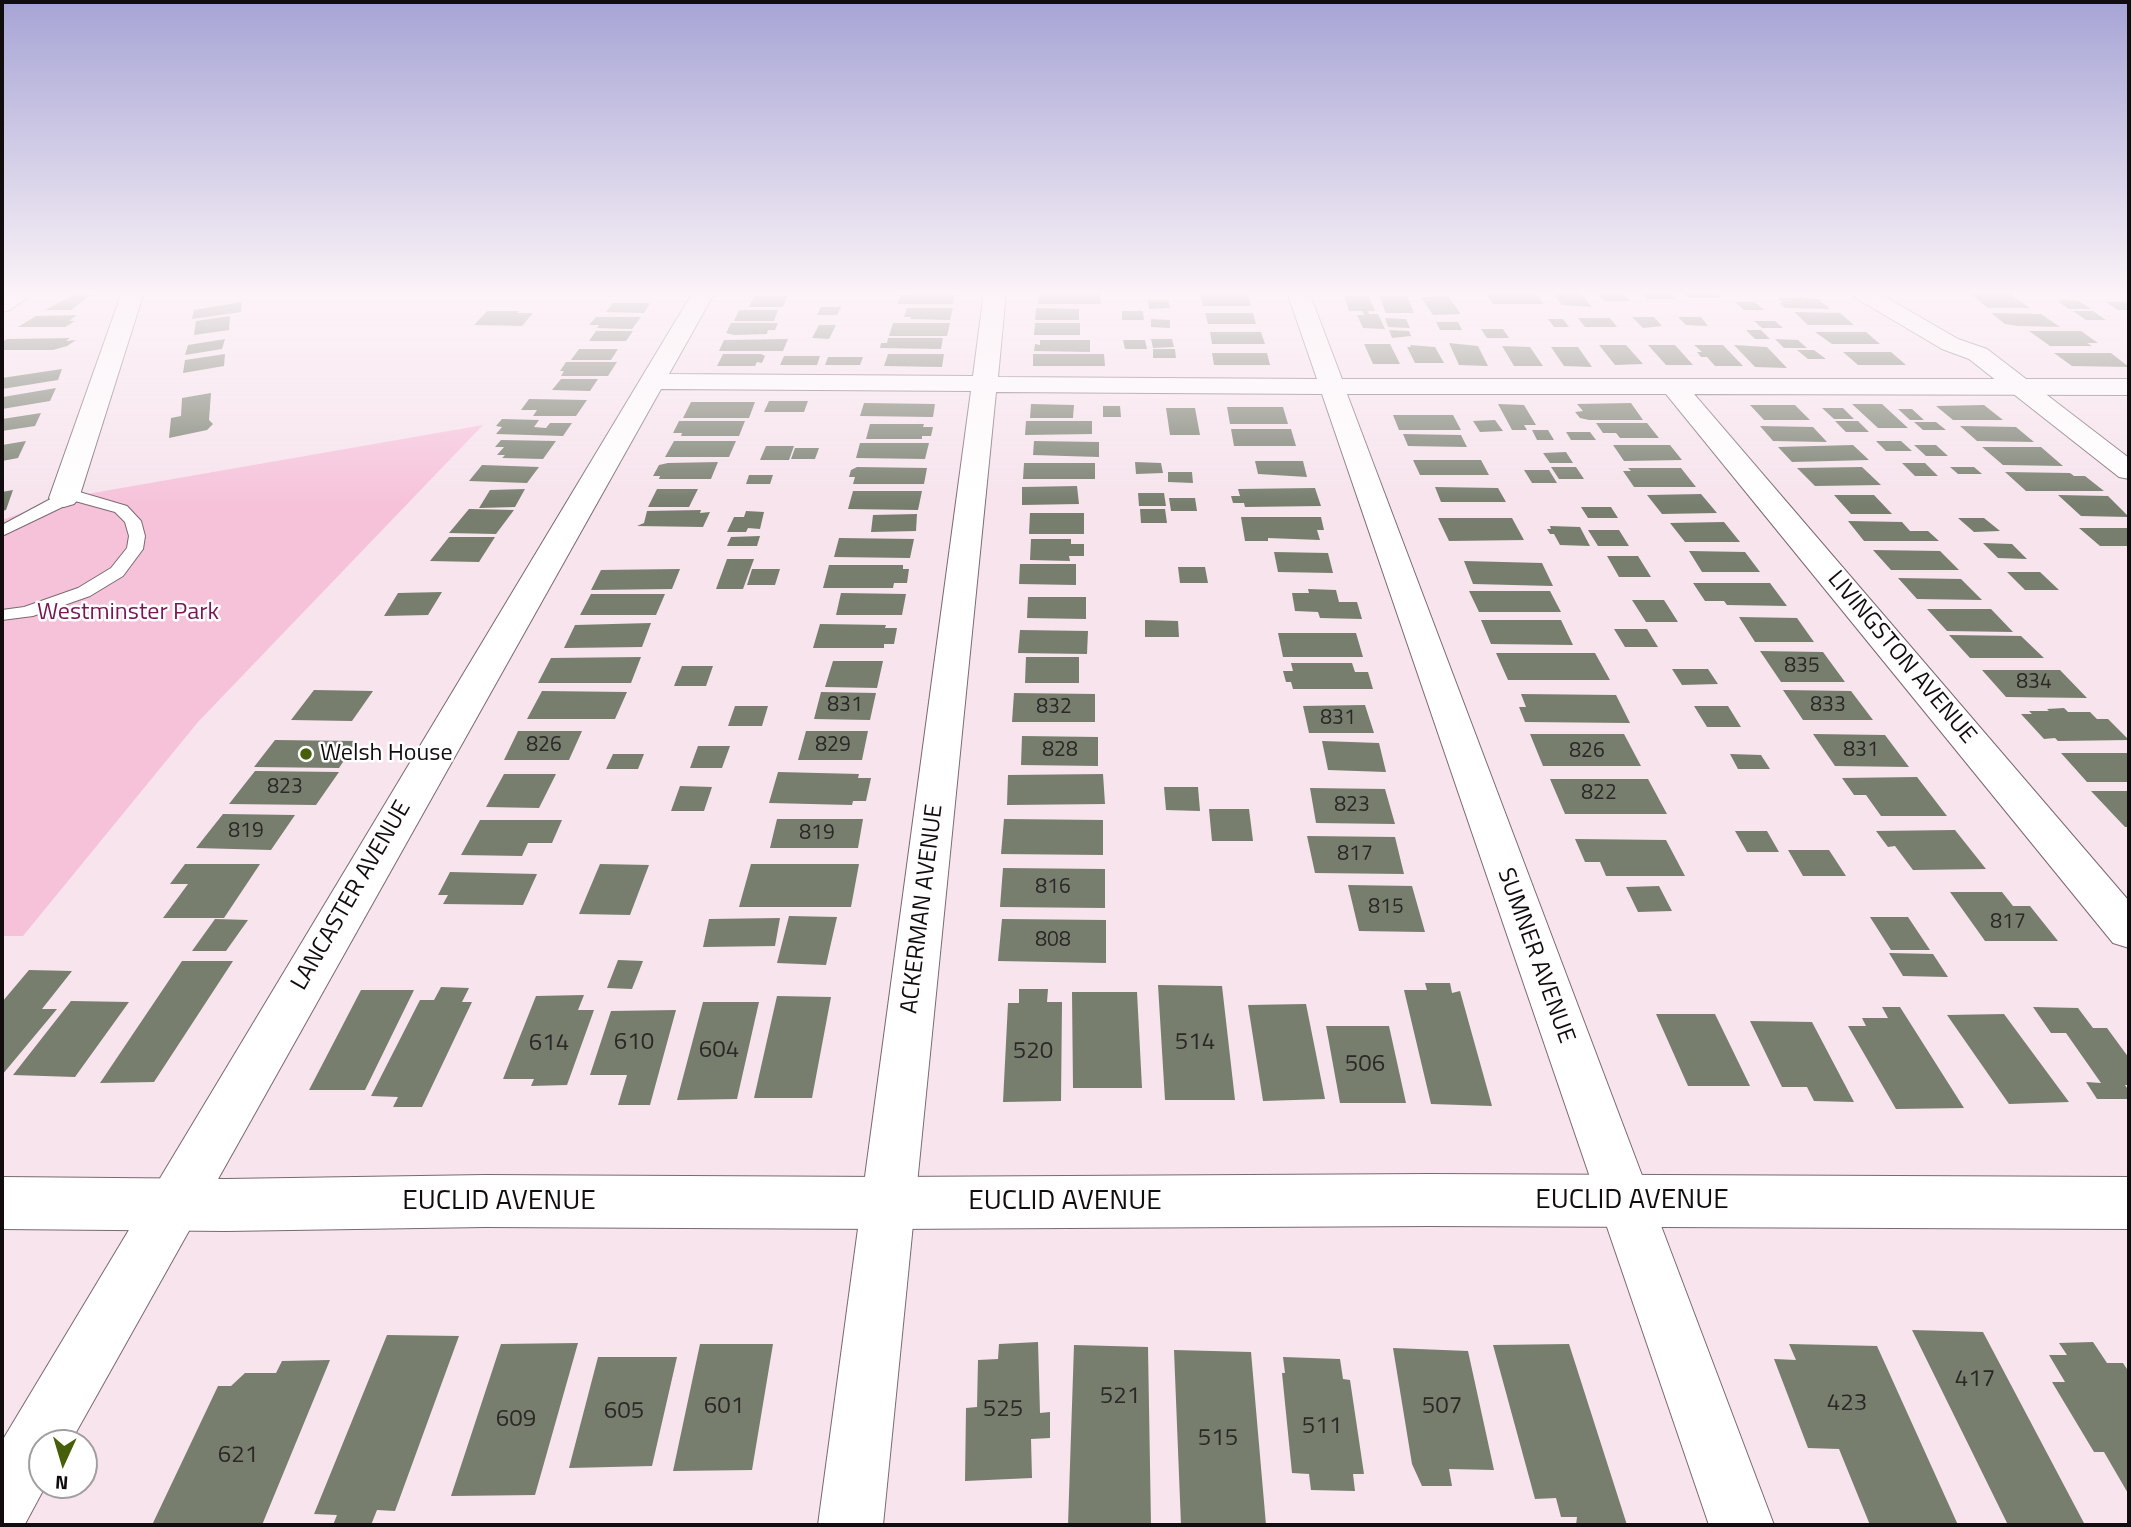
<!DOCTYPE html>
<style>
body{margin:0}
#map{position:relative;width:2131px;height:1527px;overflow:hidden;background:#f7e4ed;font-family:"Titillium Web",sans-serif}
canvas{display:block}
.frame{position:absolute;inset:0;border:4px solid #120c0f;pointer-events:none}
.north{position:absolute;left:28px;top:1429px;width:70px;height:70px;box-sizing:border-box;background:#fff;border:2px solid #a09e9f;border-radius:50%;rotate:184deg;font-size:19px;font-weight:700;line-height:28px;text-align:center;color:#120c0f}
.north::after{content:'';display:block;margin:auto;width:24px;height:32px;background:#485f0a;clip-path:polygon(50% 0,100% 100%,50% 72%,0 100%)}
</style>
<div id="map">
<canvas width="2131" height="1527"></canvas>
<div class="frame"></div>
<div class="north">N</div>
</div>
<script>
const context = document.querySelector('canvas').getContext('2d');
context.lineJoin = 'round';
function paint(path, color) { context.fillStyle = color; context.fill(path, 'evenodd'); }
const toPath = rows => new Path2D(rows.map(r => 'M' + r).join(''));
function trace(path, color, width, dash) { context.strokeStyle = color; context.lineWidth = width; context.lineCap = dash ? 'butt' : 'round'; context.setLineDash(dash || []); context.stroke(path); }
function write(font, color, halo, rows, align = 'center') {
  context.font = font + ' "Titillium Web",sans-serif'; context.lineWidth = 5; context.setLineDash([]); context.textBaseline = 'middle'; context.strokeStyle = halo; context.fillStyle = color; for (const [text, x, y, turn = 0] of rows) {
    context.save(); context.translate(x, y); context.rotate((+turn || 0) * Math.PI / 180); context.textAlign = isNaN(turn) ? turn : align; if (halo) context.strokeText(text, 0, 0); context.fillText(text, 0, 0); context.restore();
  }
}
paint(toPath([
 [483,425,198,722,23,936,2,936,2,520,64,498]
]), '#f6c2da');
paint(toPath([
 [1506,292,1536,294,1544,304,1493,304,1486,294],
 [1552,292,1579,292,1592,307,1562,305],
 [1596,292,1622,292,1630,301,1604,301],
 [1640,292,1669,292,1676,299,1647,299],
 [1683,292,1715,292,1721,298,1689,298],
 [1968,292,2008,293,2030,308,1988,308],
 [75,294,92,294,71,310,45,310],
 [954,294,953,304,897,304,900,295],
 [1039,294,1100,294,1101,304,1038,304],
 [1200,294,1248,294,1251,306,1203,306],
 [754,296,788,296,783,307,749,307],
 [1344,296,1369,296,1375,311,1368,311,1369,314,1378,314,1385,329,1363,328,1357,315,1364,315,1362,311,1349,311],
 [1379,296,1407,296,1414,313,1386,313],
 [1448,296,1461,314,1433,315,1421,297],
 [1795,297,1818,299,1830,309,1785,308,1779,303,1783,303,1778,298,1796,298],
 [2059,299,2079,301,2091,309,2069,309,2057,301,2062,301],
 [1148,300,1168,300,1170,308,1149,309],
 [242,302,241,312,192,319,194,310],
 [1735,302,1755,302,1764,310,1744,310],
 [2106,302,2126,302,2129,304,2129,310,2118,310],
 [613,303,650,303,644,313,606,312],
 [821,307,841,307,837,315,817,315],
 [907,308,953,308,950,320,910,319,911,317,904,317],
 [1036,308,1079,309,1079,320,1035,320],
 [739,310,778,310,774,321,734,321],
 [487,311,519,311,517,313,533,313,522,326,474,325],
 [1122,311,1143,311,1144,320,1122,320],
 [2073,311,2093,311,2106,320,2086,320],
 [1794,312,1840,313,1854,325,1808,325],
 [1205,313,1253,313,1256,324,1208,324],
 [1991,313,2041,314,2060,327,2018,326,2005,324],
 [77,315,69,321,75,321,65,327,18,327,36,316],
 [230,316,229,330,194,335,196,321],
 [596,317,641,317,632,329,597,328,599,325,589,325],
 [1632,317,1654,317,1662,326,1643,328],
 [1678,317,1701,317,1708,326,1686,325],
 [1385,318,1406,319,1410,328,1388,327],
 [1578,318,1610,318,1617,327,1585,327],
 [1151,319,1170,320,1170,328,1151,327],
 [1548,319,1563,319,1569,327,1554,327],
 [1754,321,1775,321,1783,328,1762,328],
 [1436,322,1458,322,1462,330,1440,330],
 [731,323,778,323,775,330,768,330,767,334,734,335,726,333],
 [893,323,950,323,947,336,889,336],
 [1035,323,1080,323,1080,335,1034,335],
 [819,325,836,325,829,339,812,338],
 [1481,329,1503,329,1509,338,1487,338],
 [1389,330,1409,331,1411,336,1392,338],
 [1746,330,1761,330,1770,339,1755,339],
 [596,331,633,331,626,341,589,341],
 [2029,331,2081,331,2098,343,2087,343,2092,346,2050,346],
 [1210,332,1261,332,1265,344,1212,344],
 [1815,332,1866,332,1880,344,1832,344],
 [70,338,66,341,76,340,67,346,53,350,2,350,2,342,7,339],
 [888,338,943,338,941,349,880,348,881,343,887,343],
 [225,339,222,349,185,355,188,345],
 [788,339,783,351,719,351,724,340],
 [1151,339,1172,339,1174,347,1153,348],
 [1775,339,1798,340,1807,348,1784,348],
 [1040,340,1090,340,1090,352,1034,351,1035,344,1040,345],
 [1123,340,1145,340,1147,349,1125,349],
 [1449,343,1478,346,1488,366,1459,365],
 [1364,344,1390,344,1400,364,1373,364],
 [1410,345,1435,347,1444,363,1415,363,1407,347,1411,347],
 [1599,345,1626,345,1643,364,1615,365],
 [1648,345,1675,345,1693,365,1666,365],
 [1694,345,1723,345,1743,366,1715,366,1707,357,1701,357,1697,352,1702,352],
 [1734,345,1767,347,1787,368,1755,367],
 [1502,346,1530,347,1543,366,1514,366],
 [1551,347,1578,347,1592,367,1564,366],
 [579,349,618,349,611,360,571,360],
 [1153,349,1175,349,1176,358,1153,358],
 [1797,350,1814,350,1826,359,1808,359],
 [1843,352,1891,352,1906,365,1858,365],
 [1212,353,1267,353,1270,365,1214,365],
 [2054,353,2111,353,2129,367,2072,366],
 [225,354,224,366,183,373,185,360],
 [723,354,761,354,765,356,762,363,757,362,755,366,717,366],
 [888,354,944,354,942,367,884,366],
 [1033,354,1104,354,1105,366,1033,366],
 [784,356,820,356,817,365,780,365],
 [828,357,863,357,860,365,825,365],
 [566,362,617,362,608,376,561,376,564,371,560,371],
 [62,369,58,380,2,389,2,378],
 [561,379,598,379,590,391,552,390],
 [56,388,50,401,2,409,3,397],
 [211,393,209,420,213,424,207,430,169,438,171,418,181,416,182,398],
 [529,399,587,400,576,416,533,416,537,410,521,410],
 [769,401,808,401,804,412,764,412],
 [691,402,755,402,749,418,683,418],
 [864,403,935,404,933,417,860,416],
 [1631,403,1643,420,1589,420,1580,418,1575,412,1583,411,1577,404],
 [1031,404,1074,405,1073,418,1030,418],
 [1498,404,1524,405,1536,425,1524,425,1527,430,1512,430],
 [1852,404,1882,404,1908,428,1878,428],
 [1750,405,1795,405,1810,420,1764,420],
 [1984,405,2003,420,1953,420,1936,406],
 [1103,406,1120,406,1121,417,1103,417],
 [1227,407,1283,407,1288,424,1230,424],
 [1166,408,1195,408,1200,435,1170,435],
 [1822,408,1843,408,1854,419,1834,419],
 [1898,409,1912,409,1924,420,1910,420],
 [41,413,35,426,2,431,2,419],
 [1393,415,1453,415,1461,430,1399,430],
 [502,419,539,420,534,427,546,428,550,423,572,423,563,436,496,434,502,427,496,426],
 [1495,420,1503,431,1480,432,1473,421],
 [679,421,745,421,739,436,681,436,682,433,673,433],
 [1026,421,1092,421,1092,434,1025,435],
 [1835,421,1858,421,1869,432,1846,432],
 [1914,422,1936,422,1946,430,1923,430],
 [1596,423,1647,423,1659,438,1620,438,1616,433,1603,433],
 [870,424,924,424,923,427,933,427,931,436,922,436,922,439,866,439],
 [1760,426,1813,427,1827,442,1773,441],
 [1960,426,2016,427,2034,442,1977,441],
 [1231,429,1291,429,1296,446,1234,446],
 [1532,430,1548,430,1554,440,1537,440],
 [1566,432,1590,432,1596,440,1571,440],
 [1403,434,1461,435,1467,447,1408,446],
 [501,440,556,441,543,459,502,458,505,455,497,455,504,447,495,447],
 [26,441,18,458,2,461,2,445],
 [674,441,736,441,729,457,665,457],
 [1034,441,1099,442,1099,457,1033,455],
 [1876,441,1901,441,1912,451,1886,451],
 [860,443,929,443,925,459,856,458],
 [1613,445,1670,445,1682,460,1624,461],
 [1853,445,1869,460,1792,462,1778,447],
 [1914,445,1936,445,1948,456,1926,456],
 [766,446,794,446,789,460,760,460],
 [1982,447,2041,447,2063,466,2003,465],
 [795,448,819,448,815,459,791,459],
 [1566,452,1573,463,1550,463,1543,453],
 [1413,460,1481,460,1489,475,1420,475],
 [1255,461,1303,461,1307,477,1258,474],
 [718,462,711,479,659,479,660,476,653,476,659,465,668,463],
 [1135,462,1161,463,1163,473,1136,474],
 [1024,463,1095,463,1095,479,1023,479],
 [1902,463,1925,463,1938,476,1915,476],
 [482,465,539,467,527,483,469,481],
 [857,467,927,468,924,484,853,484,855,477,849,477,851,470],
 [1551,467,1576,467,1584,479,1559,479],
 [1862,467,1881,485,1815,486,1797,468],
 [1950,467,1974,467,1982,474,1958,474],
 [1628,468,1681,468,1696,487,1634,487,1623,471,1631,471],
 [1524,470,1549,470,1557,483,1532,483],
 [1168,472,1192,472,1193,483,1168,482],
 [2005,472,2070,473,2074,476,2085,476,2104,491,2026,491],
 [749,475,773,475,770,484,746,484],
 [1077,486,1079,504,1022,505,1022,487],
 [1435,487,1498,488,1506,502,1441,502],
 [1315,488,1321,506,1245,507,1244,503,1233,503,1231,496,1240,496,1238,489],
 [525,489,515,507,479,508,490,490],
 [657,489,698,489,689,507,648,507],
 [13,490,6,510,2,511,2,492],
 [853,491,922,491,918,510,848,509],
 [1138,493,1164,493,1166,506,1139,506],
 [1701,494,1717,513,1662,514,1647,495],
 [1834,495,1874,495,1892,514,1851,514],
 [2058,495,2108,496,2129,517,2081,516],
 [1169,498,1195,498,1197,511,1171,511],
 [1581,507,1611,507,1618,518,1588,518],
 [469,509,514,510,496,534,449,533],
 [1140,509,1165,509,1167,523,1141,523],
 [701,510,700,513,710,512,703,527,637,526,644,523,647,511],
 [746,511,764,512,760,529,748,528,746,532,727,532,734,517,744,517],
 [1030,513,1084,513,1084,534,1029,534],
 [917,514,916,531,871,532,873,515],
 [1241,517,1321,517,1324,530,1317,530,1320,540,1268,538,1268,541,1245,541],
 [1438,518,1512,518,1524,540,1449,541],
 [1958,518,1984,518,2000,531,1974,532],
 [1848,521,1902,522,1910,531,1928,531,1939,541,1864,541],
 [1724,522,1740,542,1685,542,1670,523],
 [1550,526,1580,527,1590,546,1560,545,1554,534,1550,534,1547,529,1551,529],
 [2079,528,2129,528,2129,546,2100,546],
 [1588,530,1619,530,1629,546,1598,546],
 [760,536,757,546,727,546,731,537],
 [449,537,495,537,479,562,430,561],
 [839,538,914,539,910,558,834,557],
 [1031,539,1071,539,1071,544,1084,544,1084,556,1069,556,1070,561,1030,560],
 [1983,543,2012,544,2027,559,1998,558],
 [1873,550,1940,551,1959,570,1891,570],
 [1689,551,1745,552,1760,572,1702,572],
 [1274,552,1328,553,1333,573,1278,572],
 [1607,556,1638,556,1651,577,1619,577],
 [727,559,754,559,743,589,716,589],
 [1464,561,1542,563,1553,586,1473,584],
 [1020,564,1076,564,1076,585,1019,584],
 [829,565,903,565,903,569,909,569,907,583,894,583,893,588,823,588],
 [1178,567,1205,567,1208,583,1180,583],
 [680,569,672,589,591,590,601,570],
 [752,569,780,569,775,585,747,585],
 [2007,572,2040,572,2059,590,2025,590],
 [1898,578,1961,579,1982,600,1917,599],
 [1693,583,1770,583,1787,606,1727,605,1724,601,1705,601],
 [1308,589,1336,590,1339,602,1357,602,1362,619,1320,618,1318,612,1295,611,1292,593,1309,593],
 [1469,591,1550,591,1561,612,1479,612],
 [442,592,428,615,384,616,398,593],
 [841,593,906,594,902,615,836,615],
 [591,594,665,594,656,615,580,615],
 [1028,597,1086,597,1086,619,1027,618],
 [1632,600,1664,600,1678,622,1646,622],
 [1927,609,1991,609,2013,632,1947,631],
 [1739,617,1797,618,1814,642,1755,642],
 [1145,620,1178,621,1179,637,1145,637],
 [1481,620,1561,620,1573,645,1491,644],
 [651,623,642,647,564,648,575,625],
 [820,624,886,625,885,628,897,628,894,644,884,644,884,648,813,648],
 [1614,629,1647,629,1658,647,1625,647],
 [1020,630,1088,631,1087,654,1018,653],
 [1278,633,1356,633,1363,657,1283,657],
 [1949,635,2021,636,2044,658,1970,658],
 [1760,651,1823,652,1845,682,1781,682],
 [1496,653,1595,653,1610,680,1508,680],
 [641,657,631,683,538,683,551,658],
 [1026,657,1079,657,1079,683,1025,683],
 [833,661,883,661,877,688,825,687],
 [1291,663,1352,663,1355,672,1368,672,1373,689,1293,689,1291,682,1286,682,1283,671,1293,671],
 [682,666,713,666,706,686,674,686],
 [1672,669,1708,669,1718,684,1682,685],
 [1982,670,2060,670,2087,698,2006,697],
 [314,690,373,691,352,721,291,720],
 [1783,690,1851,691,1873,720,1803,720],
 [542,691,627,692,615,719,527,719],
 [821,692,876,693,870,720,814,719],
 [1014,693,1095,694,1095,722,1012,722],
 [1521,694,1616,695,1630,723,1525,722,1519,707,1526,707],
 [1365,705,1374,733,1309,733,1303,706],
 [735,706,768,706,762,726,728,726],
 [1694,706,1728,706,1741,727,1707,727],
 [2064,708,2068,712,2090,712,2097,719,2108,719,2129,740,2058,741,2055,738,2044,739,2021,714,2032,714,2029,711,2049,711,2047,709],
 [518,731,582,731,569,760,504,760],
 [806,731,868,731,862,760,798,760],
 [1530,734,1624,734,1641,766,1543,766],
 [1813,734,1885,735,1909,767,1835,766],
 [1022,736,1098,737,1098,766,1021,765],
 [275,740,357,741,339,768,254,767],
 [1322,741,1379,743,1386,772,1328,770],
 [698,746,730,746,722,768,690,768],
 [2061,753,2129,753,2129,782,2087,782],
 [613,754,644,754,638,769,606,769],
 [1730,754,1761,755,1770,769,1738,769],
 [255,771,339,772,316,805,229,804],
 [778,772,859,774,858,778,871,778,866,801,853,801,852,805,769,803],
 [504,774,556,774,539,808,486,807],
 [1103,774,1105,804,1007,805,1008,775],
 [1917,777,1947,816,1881,816,1866,795,1854,795,1842,778],
 [1550,779,1648,779,1667,814,1565,814],
 [680,786,712,787,704,811,671,811],
 [1164,787,1198,787,1200,811,1166,810],
 [1310,788,1385,789,1395,824,1316,823],
 [2091,791,2129,791,2129,827,2125,827],
 [1209,809,1249,809,1253,841,1212,841],
 [223,814,295,815,271,850,196,848],
 [777,819,863,819,858,848,770,848],
 [1004,819,1103,820,1103,855,1001,854],
 [480,820,562,820,552,843,528,843,522,856,461,855],
 [1955,830,1986,869,1913,870,1895,846,1888,847,1876,831],
 [1735,831,1767,831,1779,852,1747,852],
 [1307,836,1395,837,1404,874,1315,873],
 [1575,839,1666,840,1685,876,1606,876,1600,862,1585,862],
 [1788,850,1829,850,1846,876,1803,876],
 [185,864,260,864,224,918,163,918,188,884,170,884],
 [600,864,649,865,630,915,579,914],
 [751,864,859,864,851,907,739,907],
 [1003,868,1105,869,1105,908,1000,907],
 [450,872,537,874,523,905,443,904,448,895,438,895],
 [1348,885,1412,886,1425,932,1359,931],
 [1659,886,1672,911,1638,912,1626,887],
 [1950,892,2002,892,2013,906,2030,906,2058,941,1985,941],
 [789,916,837,917,826,965,777,963],
 [1870,917,1908,917,1930,950,1891,950],
 [780,918,775,946,703,947,709,919],
 [215,919,248,920,226,951,192,951],
 [1002,919,1106,920,1106,963,998,961],
 [1889,953,1933,954,1948,977,1903,976],
 [618,960,643,961,632,989,607,988],
 [182,961,233,961,154,1082,100,1083],
 [29,970,72,971,42,1009,57,1009,2,1075,2,1002],
 [1425,983,1450,983,1452,993,1460,991,1492,1106,1431,1104,1404,990,1427,990],
 [1158,985,1222,986,1235,1100,1165,1100],
 [441,987,469,988,462,1002,472,1002,422,1107,393,1107,398,1097,371,1096,420,1000,434,1000],
 [1019,989,1048,989,1047,1002,1062,1002,1061,1101,1003,1102,1008,1003,1019,1003],
 [361,990,414,990,365,1090,309,1090],
 [1072,992,1137,992,1142,1088,1073,1088],
 [584,995,578,1010,594,1010,567,1085,531,1086,534,1079,503,1079,536,996],
 [777,996,831,997,812,1098,754,1098],
 [71,1001,129,1002,75,1077,13,1075],
 [703,1002,759,1002,737,1099,677,1100],
 [1306,1004,1325,1099,1263,1101,1248,1005],
 [1882,1007,1900,1007,1964,1108,1896,1109,1848,1026,1866,1026,1862,1018,1888,1018],
 [2033,1007,2078,1008,2093,1028,2107,1028,2129,1058,2129,1085,2125,1085,2129,1091,2129,1099,2097,1099,2086,1082,2101,1083,2066,1033,2051,1033],
 [676,1010,650,1105,618,1105,627,1075,590,1075,611,1011],
 [1656,1014,1715,1014,1750,1086,1688,1086],
 [2004,1014,2069,1102,2009,1104,1947,1015],
 [1750,1021,1812,1022,1854,1102,1814,1101,1807,1087,1782,1087],
 [1326,1026,1389,1026,1406,1103,1340,1103],
 [1912,1330,1983,1332,2085,1525,2008,1525],
 [387,1335,459,1336,395,1511,377,1510,371,1525,333,1525,337,1515,314,1514],
 [1038,1342,1040,1413,1050,1412,1050,1438,1031,1439,1032,1478,965,1481,966,1408,977,1407,978,1360,998,1359,999,1344],
 [2093,1342,2107,1363,2123,1363,2129,1372,2129,1495,2104,1452,2094,1452,2052,1382,2065,1382,2049,1355,2067,1355,2059,1343],
 [578,1343,535,1495,451,1496,501,1344],
 [700,1344,773,1344,752,1470,673,1471],
 [1569,1344,1627,1525,1576,1525,1577,1517,1561,1517,1556,1498,1535,1499,1493,1345],
 [1789,1344,1877,1346,1958,1525,1870,1525,1839,1449,1808,1448,1774,1359,1796,1360],
 [1074,1345,1148,1347,1151,1525,1068,1525],
 [1393,1348,1468,1351,1494,1470,1449,1469,1452,1486,1422,1486,1412,1464],
 [1174,1350,1251,1352,1266,1525,1181,1525],
 [598,1357,677,1357,652,1466,569,1468],
 [1283,1357,1340,1359,1343,1379,1350,1380,1364,1474,1353,1474,1355,1491,1311,1490,1309,1474,1292,1473,1282,1373,1285,1373],
 [330,1360,262,1525,152,1525,218,1386,231,1386,245,1373,276,1373,282,1361]
]), '#777e6e');
const service = toPath([
 [76,491,127,506,141,521,145,536,143,549,123,576,90,596,33,616,2,620,2,610,24,607,78,588,111,568,127,548,129,536,125,522,115,512,75,501,2,536,2,525,58,495,76,491]
]);
const minor = toPath([
 [9,292,35,292,10,310,2,312,2,296,9,292],
 [122,292,144,292,79,498,74,504,64,507,54,504,49,498,122,292],
 [693,292,715,292,669,374,973,376,984,292,1006,292,998,377,1317,379,1287,292,1309,292,1342,379,2129,379,2129,395,1694,394,2129,901,2129,948,2113,943,1666,394,1347,394,1774,1525,1709,1525,1322,394,996,392,883,1525,818,1525,971,391,661,389,70,1443,42,1443,42,1485,46,1485,25,1524,2,1525,2,1441,693,292]
]);
const tertiary = toPath([
 [1851,292,1877,292,1958,339,1987,349,2129,458,2129,479,2119,477,1969,359,1942,349,1854,297,1851,292],
 [1429,1174,2129,1177,2129,1229,1429,1226,887,1229,485,1227,226,1231,2,1229,2,1177,226,1179,485,1175,887,1177,1429,1174]
]);
trace(service, '#7a6971', 2);
trace(minor, '#7a6971', 2);
trace(tertiary, '#7a6971', 2);
paint(service, '#fff');
paint(minor, '#fff');
paint(tertiary, '#fff');
const sky = context.createLinearGradient(0, 0, 0, 505);
sky.addColorStop(0, '#a6a4d5');
sky.addColorStop(0.58, '#fbf3f7');
sky.addColorStop(1, '#fbf3f700');
context.fillStyle = sky;
context.fillRect(0, 0, 2131, 505);
for (const [x, y, r, color] of [
 [306,754,7,"#485f0a"]
]) { const dot = new Path2D(); dot.arc(x, y, r, 0, 2 * Math.PI); context.fillStyle = color; context.fill(dot); trace(dot, '#fff', 2.5); }
write('21px', '#2b2827', null, [
 ["835",1802,667],
 ["834",2034,683],
 ["831",845,706],
 ["833",1828,706],
 ["832",1054,708],
 ["831",1338,719],
 ["826",544,746],
 ["829",833,746],
 ["828",1060,751],
 ["831",1861,751],
 ["826",1587,752],
 ["823",285,788],
 ["822",1599,794],
 ["823",1352,806],
 ["819",246,832],
 ["819",817,834],
 ["817",1355,855],
 ["816",1053,888],
 ["815",1386,908],
 ["817",2008,923],
 ["808",1053,941]
]);
write('24px', '#7b1654', '#fff', [
 ["Westminster Park",128,613]
]);
write('24px', '#120c0f', '#fff', [
 ["LIVINGSTON AVENUE",1901,658,50],
 ["LANCASTER AVENUE",352,896,-60],
 ["ACKERMAN AVENUE",923,909,-83],
 ["SUMNER AVENUE",1535,956,70]
]);
write('24px', '#120c0f', '#fff', [
 ["Welsh House",320,754]
], 'left');
write('24px', '#2b2827', null, [
 ["610",634,1043],
 ["514",1195,1043],
 ["614",549,1044],
 ["604",719,1051],
 ["520",1033,1052],
 ["506",1365,1065],
 ["417",1975,1380],
 ["521",1120,1397],
 ["423",1847,1404],
 ["601",724,1407],
 ["507",1442,1407],
 ["525",1003,1410],
 ["605",624,1412],
 ["609",516,1420],
 ["511",1322,1427],
 ["515",1218,1439],
 ["621",238,1456]
]);
write('28px', '#120c0f', '#fff', [
 ["EUCLID AVENUE",1632,1201],
 ["EUCLID AVENUE",499,1202],
 ["EUCLID AVENUE",1065,1202]
]);
</script>
